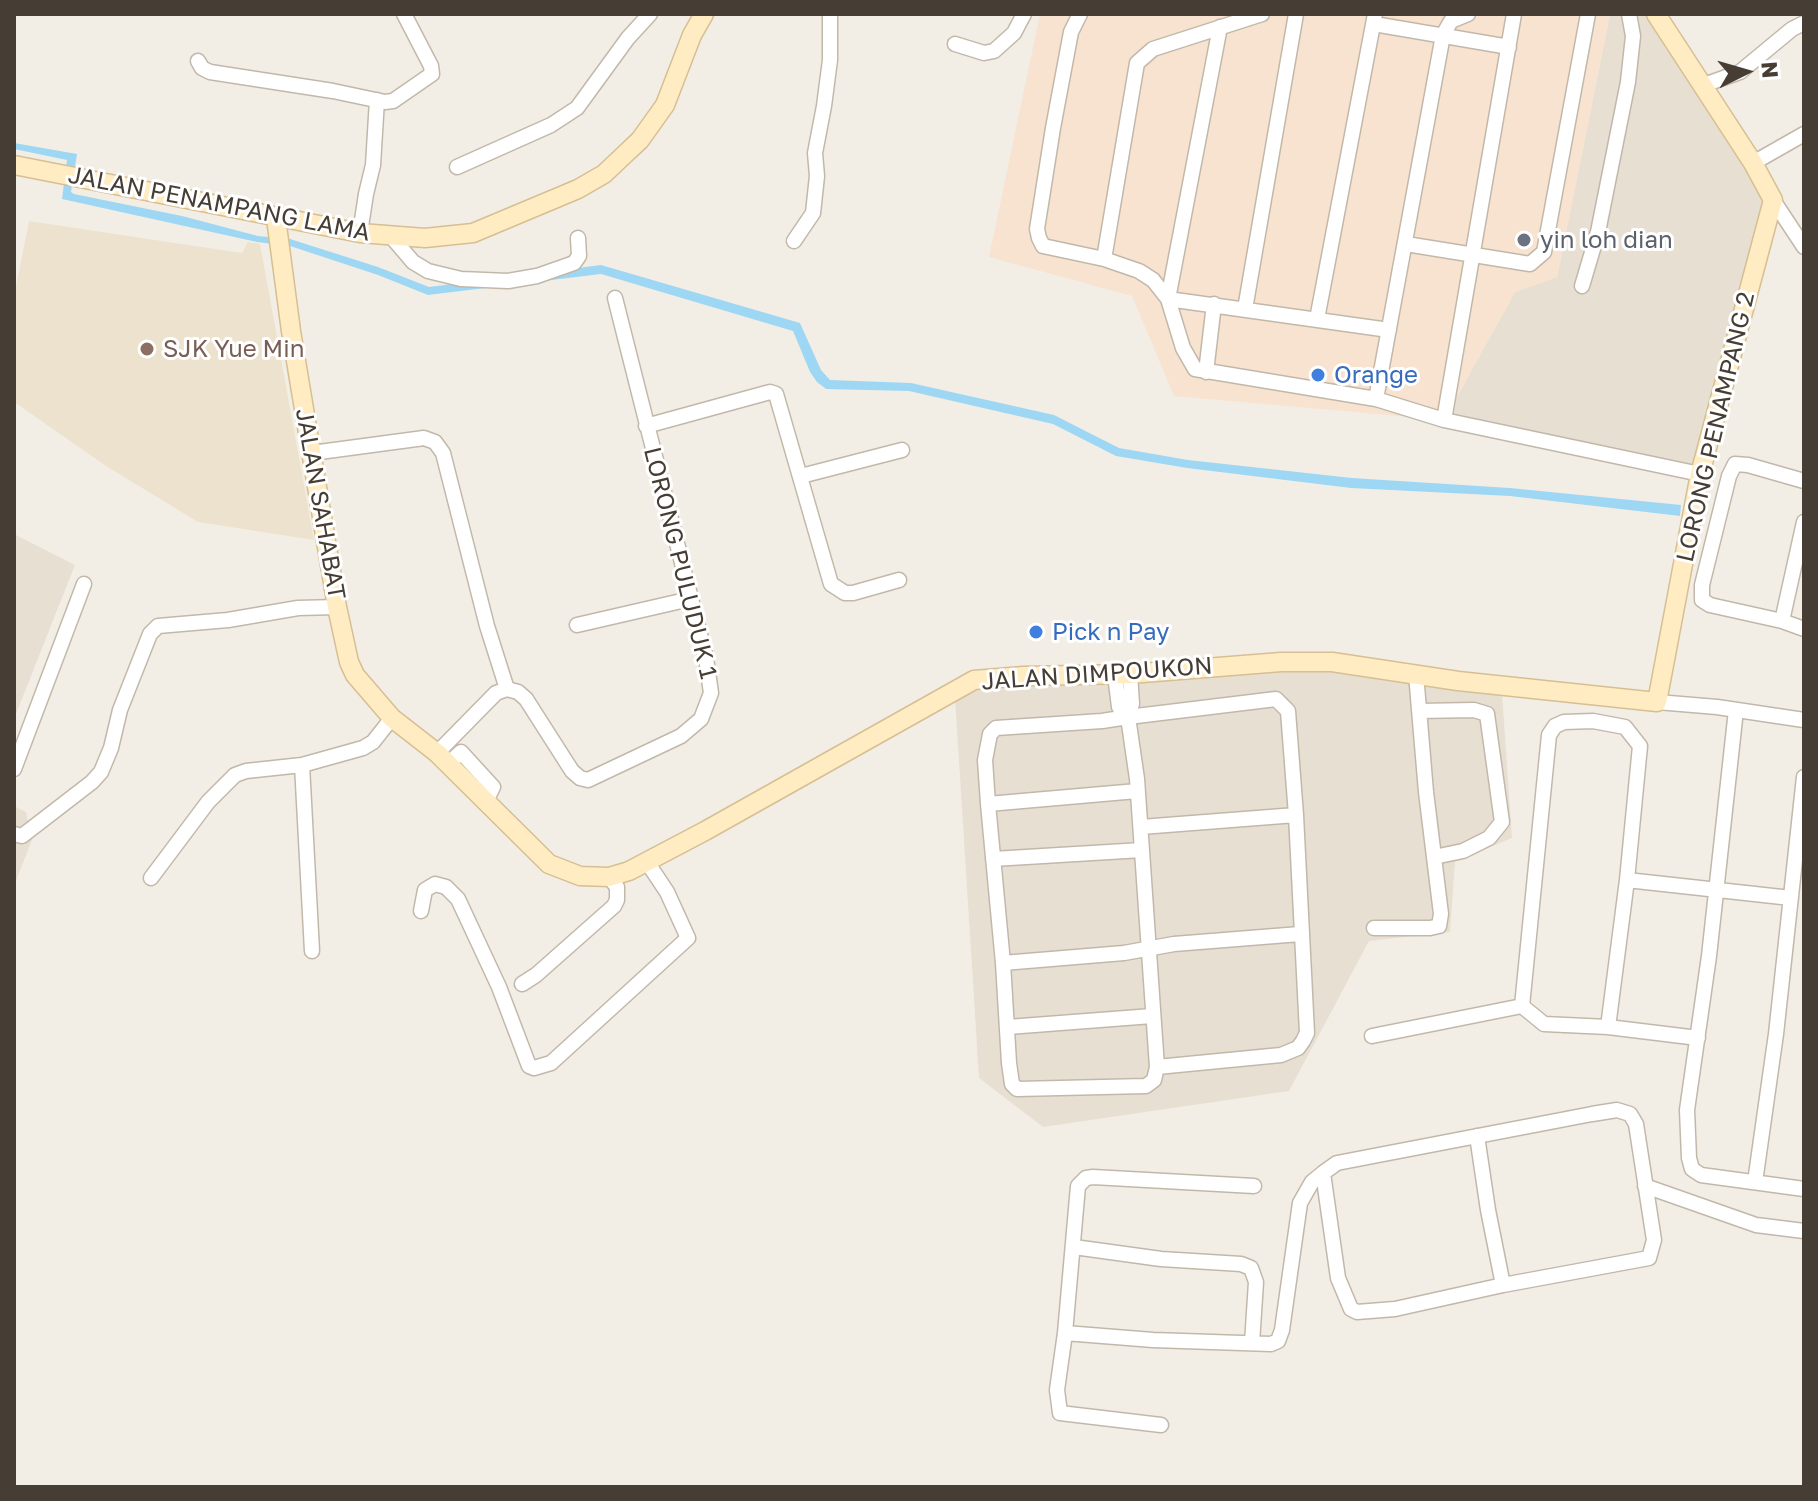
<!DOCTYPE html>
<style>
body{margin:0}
#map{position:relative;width:1818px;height:1501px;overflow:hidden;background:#f3eee5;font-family:"Golos Text",sans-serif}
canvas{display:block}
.frame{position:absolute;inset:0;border:16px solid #463e34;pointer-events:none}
.north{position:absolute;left:1706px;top:32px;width:80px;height:80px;-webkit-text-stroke:6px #fff;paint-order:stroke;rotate:85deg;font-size:22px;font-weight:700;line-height:32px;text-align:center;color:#463e34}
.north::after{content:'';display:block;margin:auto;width:28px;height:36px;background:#463e34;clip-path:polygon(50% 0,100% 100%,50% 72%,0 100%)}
</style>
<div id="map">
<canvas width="1818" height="1501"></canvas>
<div class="frame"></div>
<div class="north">N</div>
</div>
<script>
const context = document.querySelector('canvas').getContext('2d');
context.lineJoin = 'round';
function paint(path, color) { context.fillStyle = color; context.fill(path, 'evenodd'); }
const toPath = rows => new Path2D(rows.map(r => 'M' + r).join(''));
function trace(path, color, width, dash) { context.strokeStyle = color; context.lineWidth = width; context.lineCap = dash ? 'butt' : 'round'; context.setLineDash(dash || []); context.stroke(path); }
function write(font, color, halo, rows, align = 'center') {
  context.font = font + ' "Golos Text",sans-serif'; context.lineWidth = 6; context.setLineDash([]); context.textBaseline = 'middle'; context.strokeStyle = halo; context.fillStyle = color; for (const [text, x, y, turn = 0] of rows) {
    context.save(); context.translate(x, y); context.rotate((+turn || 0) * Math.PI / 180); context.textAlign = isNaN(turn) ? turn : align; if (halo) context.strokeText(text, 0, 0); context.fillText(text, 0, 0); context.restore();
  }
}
paint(toPath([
 [1610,14,1655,14,1773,200,1700,474,1444,420,1515,292,1557,277],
 [14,534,75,565,14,719],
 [1328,667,1502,693,1512,838,1455,862,1450,932,1369,941,1289,1091,1043,1127,979,1078,954,682],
 [14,806,26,812,32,840,14,886]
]), '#e8dfd3');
paint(toPath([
 [1040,14,1610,14,1557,277,1515,292,1444,420,1174,396,1132,296,989,257]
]), '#f7e3cf');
paint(toPath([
 [29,221,242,253,248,242,260,244,314,540,198,522,106,466,14,402,14,296]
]), '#ede2ce');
paint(toPath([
 [14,143,77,154,71,192,74,194,182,216,258,236,290,239,378,267,429,287,601,265,800,323,821,370,830,380,911,383,1054,415,1119,448,1188,460,1352,478,1510,488,1681,505,1680,516,1510,496,1351,488,1187,468,1116,456,1053,424,909,391,826,389,817,382,810,372,793,331,601,274,428,295,378,275,290,246,257,242,62,199,67,160,14,149]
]), '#9ed7f4');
const street = toPath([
 [1080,14,1071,32,1053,128,1037,229,1039,238,1043,246,1104,259,1139,271,1153,280,1168,299,1183,348,1195,369,1376,399,1444,420,1700,474],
 [1374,24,1509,47],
 [955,44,984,53,994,51,1014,33,1024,14],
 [198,61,202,68,210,72,333,91,385,102,393,101,432,74,431,66,404,14],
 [1701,86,1740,72,1792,29,1804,23],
 [1753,163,1804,134],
 [457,167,551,125,577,108,628,38,650,14],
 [1773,200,1804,247],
 [360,233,366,194,373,165,377,100],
 [390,235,413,262,428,271,461,279,508,281,537,276,574,263,579,256,578,238],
 [794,241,813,213,817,176,815,153,824,106,830,60,830,14],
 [1406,244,1530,264,1544,252,1588,14],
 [1104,259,1137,63,1153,49,1262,14],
 [1582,286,1598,232,1628,82,1633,36,1629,14],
 [1168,299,1220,27],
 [1168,299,1389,330],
 [1245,309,1296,14],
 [1317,319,1375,14],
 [1206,372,1214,304],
 [1376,399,1443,35,1451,21,1468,14],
 [1444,420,1514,14],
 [646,426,770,392,776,394,831,584,845,593,853,593,899,580],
 [312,453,424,438,435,442,443,453,487,626,507,689],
 [801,476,902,450],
 [1804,481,1748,465,1735,464,1729,476,1702,585,1702,600,1710,605,1782,621,1804,629],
 [1782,621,1804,522],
 [577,625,690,599],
 [1130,674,1132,704,1128,717,1137,779,1157,1067,1154,1080,1146,1086,1017,1089,1012,1084,1009,1063,1003,963,988,804,985,760,990,734,996,728,1102,721,1128,717,1276,699,1288,711,1296,815,1307,1033,1303,1041,1298,1048,1281,1055,1157,1067],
 [1115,675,1119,707,1128,717],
 [507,689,518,692,526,699,572,771,580,778,588,780,681,736,701,719,711,693,706,658,615,298],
 [1657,702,1717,707,1804,720],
 [1736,710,1709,956,1687,1110,1689,1158,1692,1169,1701,1175,1804,1189],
 [1419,711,1474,710,1487,714,1502,822,1489,838,1463,851,1434,857],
 [437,753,496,693,507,689],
 [448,764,461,752,493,787,485,803],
 [302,765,312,951],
 [14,769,84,584],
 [988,804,1137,791],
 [1141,827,1296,815],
 [14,834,22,836,92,782,101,772,111,748,120,710,150,634,158,626,228,620,298,608,337,607],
 [993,859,1142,850],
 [151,878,208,802,235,775,246,771,302,765,363,748,373,742,392,718],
 [1627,880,1791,898],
 [421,911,425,890,435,884,446,887,458,899,499,987,529,1066,534,1068,551,1063,688,938,667,892,647,862],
 [1374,928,1430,928,1439,926,1441,914,1426,792,1416,674],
 [1003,963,1124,953,1174,944,1300,934],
 [522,984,536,975,614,906,617,900,617,887,609,877],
 [1522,1006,1549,735,1555,726,1564,722,1593,721,1625,727,1640,746,1627,880,1608,1027],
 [1522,1006,1544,1024,1608,1027,1698,1038],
 [1008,1027,1152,1016],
 [1372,1036,1522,1006],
 [1477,1136,1488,1210,1503,1285],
 [1755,1182,1776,1034,1804,777],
 [1645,1186,1756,1225,1804,1231],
 [1074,1247,1161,1259,1241,1264,1251,1268,1256,1282,1252,1343],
 [1065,1333,1153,1340,1271,1344,1278,1341,1282,1330,1300,1203,1312,1182,1323,1173,1337,1163,1592,1114,1617,1110,1630,1114,1636,1124,1654,1240,1649,1258,1503,1285,1395,1309,1357,1312,1351,1309,1338,1278,1323,1173],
 [1161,1425,1060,1413,1057,1390,1065,1333,1078,1186,1086,1178,1093,1177,1254,1186]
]);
const secondary = toPath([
 [14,165,360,233,425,238,473,233,578,189,604,174,623,156,640,140,665,105,692,35,704,14],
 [276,218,291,331,337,607,349,662,355,675,392,718,437,753,549,864,580,876,609,877,629,871,705,831,974,680,1023,676,1130,674,1281,662,1332,662,1458,681,1657,702,1700,474,1773,200,1753,163,1656,14]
]);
trace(street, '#c2b8aa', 17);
trace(secondary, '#d6bf92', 21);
trace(street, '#fff', 14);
trace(secondary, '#ffecc3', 18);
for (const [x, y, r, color] of [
 [1524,240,8,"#6b7280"],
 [147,349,8,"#8d6e63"],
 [1318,375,8,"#3f7fe0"],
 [1036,632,8,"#3f7fe0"]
]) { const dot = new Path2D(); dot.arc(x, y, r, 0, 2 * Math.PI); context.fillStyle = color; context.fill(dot); trace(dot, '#fff', 3); }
write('24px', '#463e34', '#fff', [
 ["JALAN PENAMPANG LAMA",219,204,11],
 ["LORONG PENAMPANG 2",1716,427,-77],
 ["JALAN SAHABAT",320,504,80],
 ["LORONG PULUDUK 1",680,563,76],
 ["JALAN DIMPOUKON",1097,674,-4]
]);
write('24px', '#5b616d', '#fff', [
 ["yin loh dian",1540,240]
], 'left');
write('24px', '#785e54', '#fff', [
 ["SJK Yue Min",163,349]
], 'left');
write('24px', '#366cbe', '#fff', [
 ["Orange",1334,375],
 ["Pick n Pay",1052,632]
], 'left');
</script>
